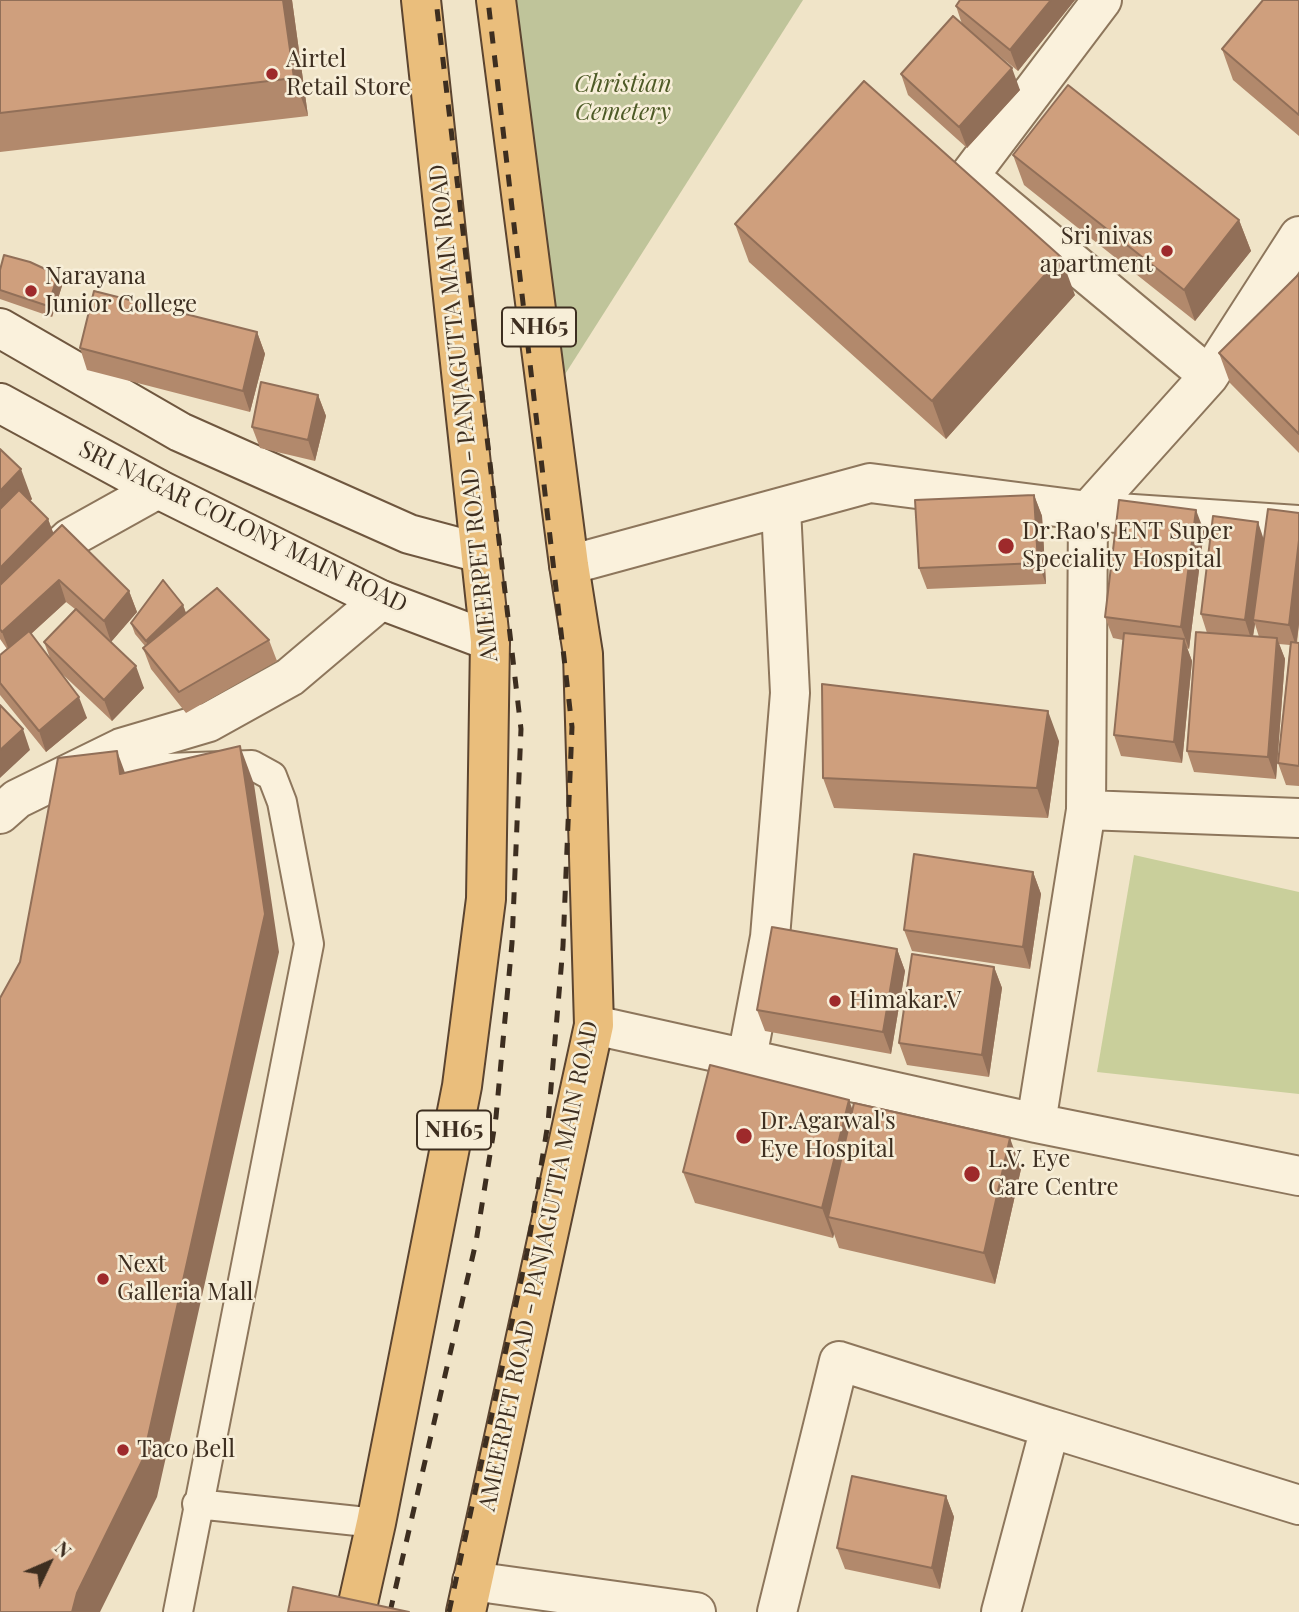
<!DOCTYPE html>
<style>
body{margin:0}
#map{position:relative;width:1299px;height:1612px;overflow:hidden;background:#f0e4c8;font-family:"Playfair Display",serif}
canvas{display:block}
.north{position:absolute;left:14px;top:1528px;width:70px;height:70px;-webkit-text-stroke:5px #f7eed8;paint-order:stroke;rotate:46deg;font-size:19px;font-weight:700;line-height:28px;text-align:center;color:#3d2e20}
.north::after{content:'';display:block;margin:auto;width:24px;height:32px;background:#3d2e20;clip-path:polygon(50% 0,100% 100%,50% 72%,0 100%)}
</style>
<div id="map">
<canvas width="1299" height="1612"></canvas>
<div class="north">N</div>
</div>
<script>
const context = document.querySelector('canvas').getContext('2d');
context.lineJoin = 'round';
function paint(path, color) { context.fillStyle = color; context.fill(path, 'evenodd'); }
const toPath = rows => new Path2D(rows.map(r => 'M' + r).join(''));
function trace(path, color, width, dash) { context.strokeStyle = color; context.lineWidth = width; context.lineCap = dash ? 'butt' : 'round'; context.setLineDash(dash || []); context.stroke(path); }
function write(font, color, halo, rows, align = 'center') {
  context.font = font + ' "Playfair Display",serif'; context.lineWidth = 5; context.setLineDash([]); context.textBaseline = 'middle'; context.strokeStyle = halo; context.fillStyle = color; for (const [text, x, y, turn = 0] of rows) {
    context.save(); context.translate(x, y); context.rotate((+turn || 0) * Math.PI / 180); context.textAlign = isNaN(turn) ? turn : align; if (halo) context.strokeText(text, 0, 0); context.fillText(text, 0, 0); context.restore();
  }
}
paint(toPath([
 [1134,855,1299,892,1299,1094,1097,1072]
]), '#c9cf9b');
paint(toPath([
 [509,0,803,0,562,379]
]), '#bfc49a');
const service = toPath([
 [87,779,109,770,252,765,272,776,282,802,309,944,178,1612],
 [197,1504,376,1523]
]);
const minor = toPath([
 [1102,0,969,176,1209,376],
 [569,565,870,483,1088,511,1299,525],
 [0,603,70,538,158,489],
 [0,651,0,654],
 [1086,810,1299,818],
 [0,814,17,799,121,748,209,722,290,677,381,600],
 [594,1025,1036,1123,1299,1176],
 [747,1058,770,937,790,693,781,508],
 [1036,1123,1086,810,1088,511,1209,376,1299,236],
 [1050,1428,1299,1505],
 [472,1581,696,1612],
 [777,1612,839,1361,1050,1428,1001,1612]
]);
const secondary = toPath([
 [0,328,180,432,409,534,480,553],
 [0,403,158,489,381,600,490,641]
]);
const trunk = toPath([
 [356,1612,376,1523,462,1086,486,899,490,641,421,0],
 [466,1612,594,1025,583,654,569,565,496,0]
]);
trace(service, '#8d765c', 32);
trace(minor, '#8d765c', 42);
trace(secondary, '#6f573f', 42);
trace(trunk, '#5b4430', 42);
trace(service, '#faf1dc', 28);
trace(minor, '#faf1dc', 38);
trace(secondary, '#faf1dc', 38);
trace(trunk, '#eabe7c', 38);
trace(toPath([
 [390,1612,476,1242,496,1117,512,943,521,729,436,0],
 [449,1612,527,1253,548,1123,563,946,572,727,488,0]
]), '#3d2e20', 5, [12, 12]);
paint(toPath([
 [0,0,292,0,308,116,0,152],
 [1075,0,1018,71,985,44,1020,90,967,148,908,95,901,74,962,24,956,6],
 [1299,0,1299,136,1233,80,1222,49],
 [1013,155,1239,220,1251,251,1195,321,1024,185],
 [735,224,1075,295,946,439,749,262],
 [0,270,62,286,52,317,0,299],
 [1299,274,1299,453,1230,383,1219,353],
 [257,332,265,354,250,412,87,370,80,348],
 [318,395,326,416,315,461,260,448,252,427],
 [0,449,32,499,30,501,48,519,53,533,129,591,137,612,111,642,144,688,112,721,58,670,87,718,46,752,0,695,0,655,7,649,0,639],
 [66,602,75,609,44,642,50,658,31,634],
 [1034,495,1042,516,1046,584,927,589,919,568],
 [1299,513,1299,624,1297,643,1299,643,1299,786,1286,785,1278,763,1290,645,1279,644,1285,659,1276,779,1194,772,1187,751,1207,633,1201,614,1264,538],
 [1255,624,1259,637,1253,636],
 [1204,531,1189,649,1187,648,1192,661,1182,763,1121,756,1114,735,1123,640,1113,638,1105,617],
 [183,605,186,613,269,640,277,661,186,713,151,669,143,648,145,646,135,634,131,623],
 [1059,741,1048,818,834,808,823,778],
 [1033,872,1041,894,1030,969,912,951,904,930],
 [897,949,905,971,891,1054,765,1031,757,1010],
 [994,967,1002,988,989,1077,907,1065,899,1043],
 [852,1108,1021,1169,995,1284,839,1248,834,1234,833,1238,695,1203,683,1172],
 [946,1496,954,1517,940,1589,845,1569,837,1548]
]), '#b2896c');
paint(toPath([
 [283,0,292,0,308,116,294,78],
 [1051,0,1075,0,1018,71,1010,50],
 [1012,68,1020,90,967,148,959,127],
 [1239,220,1251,251,1195,321,1184,290],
 [1061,257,1075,295,946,439,932,401],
 [58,275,62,286,52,317,48,306],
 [257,332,265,354,250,412,243,391],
 [318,395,326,416,315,461,308,440],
 [21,469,32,499,0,533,0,491],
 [1034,495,1042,516,1046,584,1038,563],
 [1196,510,1204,531,1189,649,1181,627],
 [48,519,56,540,0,597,0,568],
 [1258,522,1265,543,1253,620,1255,624,1252,642,1245,620],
 [1299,540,1299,624,1296,646,1289,625],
 [59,580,66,602,10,653,2,632],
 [129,591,137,612,111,642,104,621],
 [183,605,187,616,150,652,146,641],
 [1277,638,1285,659,1276,779,1268,757],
 [1184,639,1192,661,1182,763,1174,742],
 [136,666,144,688,112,721,104,700],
 [79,697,87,718,46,752,39,731],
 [1048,711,1059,741,1048,818,1037,788],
 [23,729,30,750,0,778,0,750],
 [240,746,254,784,279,952,157,1497,100,1612,72,1612],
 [117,751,131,789,120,774],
 [1033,872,1041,894,1030,969,1023,947],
 [897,949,905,971,891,1054,883,1032],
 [994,967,1002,988,989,1077,982,1055],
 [849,1100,860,1130,828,1217,834,1234,833,1238,822,1208],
 [1010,1138,1021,1169,995,1284,984,1253],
 [946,1496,954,1517,940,1589,932,1568]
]), '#916f58');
const building = toPath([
 [0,0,283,0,294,78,0,113,0,0],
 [960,0,1051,0,1010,50,956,6,960,0],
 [1263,0,1299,0,1299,115,1222,49,1263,0],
 [953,16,1012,68,959,127,901,74,953,16],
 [864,81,1061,257,932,401,735,224,864,81],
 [1068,85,1239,220,1184,290,1013,155,1068,85],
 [4,255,30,262,58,275,48,306,0,290,0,270,4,255],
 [1299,274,1299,434,1219,353,1299,274],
 [94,291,257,332,243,391,80,348,94,291],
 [261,382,318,395,308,440,252,427,261,382],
 [0,449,21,469,0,491,0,449],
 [19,490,48,519,0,568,0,509,19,490],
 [1034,495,1038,563,919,568,915,500,1034,495],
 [1119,500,1196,510,1181,627,1105,617,1119,500],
 [1268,509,1299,513,1299,540,1289,625,1253,620,1268,509],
 [1213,516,1258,522,1245,620,1201,614,1213,516],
 [62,525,129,591,104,621,59,580,2,632,0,629,0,585,62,525],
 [163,580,183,605,146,641,131,623,163,580],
 [217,588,269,640,179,692,143,648,217,588],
 [76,609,136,666,104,700,44,642,76,609],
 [29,631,79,697,39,731,0,683,0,655,29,631],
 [1196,632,1277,638,1268,757,1187,751,1196,632],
 [1124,633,1184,639,1174,742,1114,735,1124,633],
 [1291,642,1299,643,1299,766,1278,763,1291,642],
 [822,684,1048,711,1037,788,823,778,822,684],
 [0,705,23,729,0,750,0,705],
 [240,746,265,914,143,1459,77,1593,72,1612,0,1612,0,998,20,962,58,758,117,751,120,774,240,746],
 [914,854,1033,872,1023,947,904,930,914,854],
 [772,927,897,949,883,1032,757,1010,772,927],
 [912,954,994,967,982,1055,899,1043,912,954],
 [710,1065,849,1100,822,1208,683,1172,710,1065],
 [854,1103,1010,1138,984,1253,828,1217,854,1103],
 [852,1476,946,1496,932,1568,837,1548,852,1476],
 [293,1587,409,1612,288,1612,293,1587]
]);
paint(building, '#cf9f7d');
trace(building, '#916f58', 2);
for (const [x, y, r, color] of [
 [272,74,7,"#9e2a2b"],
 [1167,251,7,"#9e2a2b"],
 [31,291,7,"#9e2a2b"],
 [1006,546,9,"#9e2a2b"],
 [835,1001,7,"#9e2a2b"],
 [744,1136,9,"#9e2a2b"],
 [972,1174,9,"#9e2a2b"],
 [103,1279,7,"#9e2a2b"],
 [123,1450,7,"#9e2a2b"]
]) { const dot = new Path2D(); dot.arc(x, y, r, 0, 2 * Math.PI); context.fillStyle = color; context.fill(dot); trace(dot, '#f7eed8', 2.5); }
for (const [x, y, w] of [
 [539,327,74],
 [454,1130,74]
]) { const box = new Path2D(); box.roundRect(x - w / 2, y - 19.5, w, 39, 5); context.fillStyle = '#f7eed8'; context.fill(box); trace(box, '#3d2e20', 2); }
write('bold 23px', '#3d2e20', null, [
 ["NH65",539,327],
 ["NH65",454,1130]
]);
write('24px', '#3d2e20', '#f7eed8', [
 ["Airtel",286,60],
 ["Retail Store",286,88],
 ["Sri nivas",1153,237,"right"],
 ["apartment",1153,265,"right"],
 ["Narayana",45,277],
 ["Junior College",45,305],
 ["Dr.Rao's ENT Super",1022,532],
 ["Speciality Hospital",1022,560],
 ["Himakar.V",849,1001],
 ["Dr.Agarwal's",760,1122],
 ["Eye Hospital",760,1150],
 ["L.V. Eye",988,1160],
 ["Care Centre",988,1188],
 ["Next",117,1265],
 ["Galleria Mall",117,1293],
 ["Taco Bell",137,1450]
], 'left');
write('italic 24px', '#4d5a26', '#f7eed8', [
 ["Christian",623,85],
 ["Cemetery",623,113]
]);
write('24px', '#3d2e20', '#f7eed8', [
 ["AMEERPET ROAD - PANJAGUTTA MAIN ROAD",464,413,-96],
 ["SRI NAGAR COLONY MAIN ROAD",243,527,26],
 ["AMEERPET ROAD - PANJAGUTTA MAIN ROAD",539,1266,-78]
]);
</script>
